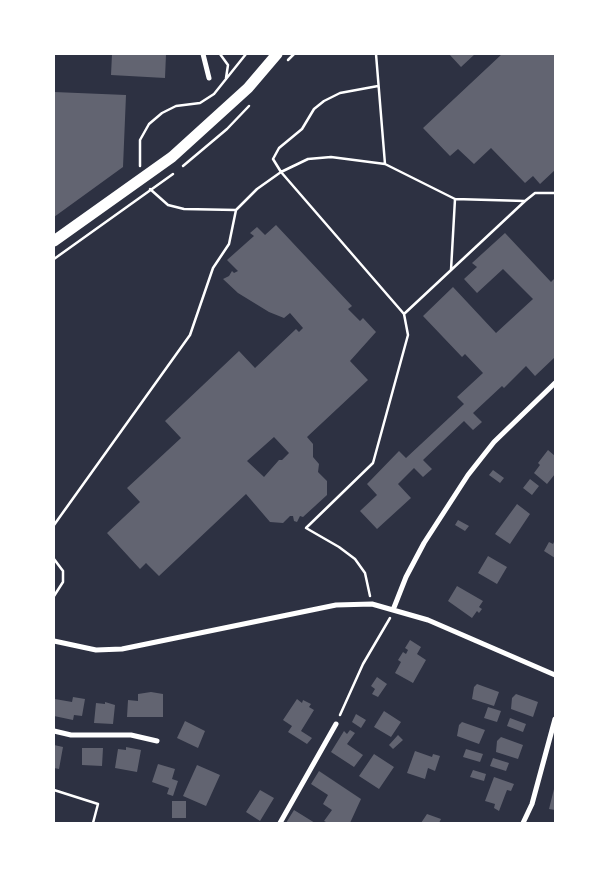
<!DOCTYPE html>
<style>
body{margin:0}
#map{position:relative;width:609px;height:877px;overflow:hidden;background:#2d3142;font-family:Arial,sans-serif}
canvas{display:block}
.frame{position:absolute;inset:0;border:55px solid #fff;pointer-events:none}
</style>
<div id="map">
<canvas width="609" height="877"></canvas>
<div class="frame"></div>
</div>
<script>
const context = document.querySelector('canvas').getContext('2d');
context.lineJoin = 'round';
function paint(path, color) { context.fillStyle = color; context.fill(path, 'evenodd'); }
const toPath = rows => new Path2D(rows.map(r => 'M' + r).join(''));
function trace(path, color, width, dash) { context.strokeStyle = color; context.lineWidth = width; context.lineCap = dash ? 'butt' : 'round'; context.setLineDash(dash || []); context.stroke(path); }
paint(toPath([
 [112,54,166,54,165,78,111,75],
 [449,54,475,54,461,67],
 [502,54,555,54,555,170,540,184,533,176,525,183,491,148,474,164,458,149,450,156,423,128],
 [54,92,126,95,123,167,54,217],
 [276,225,352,306,348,309,360,321,363,318,376,332,350,361,368,380,307,437,313,444,313,457,319,464,318,472,327,481,327,495,303,517,300,516,297,522,294,521,293,516,290,516,283,523,270,522,246,494,159,576,146,563,140,569,107,533,140,502,127,488,181,438,165,421,239,351,255,368,296,329,299,332,303,328,290,313,284,318,269,312,238,293,223,279,229,276,232,271,234,273,238,271,227,260,254,236,250,233,257,227,265,235],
 [274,437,289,453,282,460,279,460,264,477,247,461],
 [505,233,551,282,555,278,555,357,535,376,526,366,504,388,502,386,473,413,482,422,473,430,464,421,423,460,432,469,423,477,414,468,398,484,411,498,377,529,360,511,377,495,367,484,399,451,406,458,464,404,457,397,483,373,465,354,462,357,423,316,453,287,496,333,533,299,503,269,477,293,464,279,477,267,472,263],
 [548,450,555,456,555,474,547,484,534,473,540,465,538,463],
 [493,470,504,478,500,483,489,475],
 [530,479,539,486,532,495,523,488],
 [517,504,530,514,510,544,495,534],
 [458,520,469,526,465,531,455,525],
 [555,540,555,558,544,551,549,542,553,544],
 [488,556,507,567,497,584,478,573],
 [457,586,483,601,479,607,482,609,479,613,477,611,472,618,448,601],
 [410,640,421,647,417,654,426,660,413,683,395,673,401,662,398,660,403,652,406,654,408,650,405,648],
 [377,677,387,684,378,697,372,694,375,689,371,686],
 [477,684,499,692,494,706,472,699,474,687],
 [151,692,163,694,163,717,127,717,128,700,138,701,138,694],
 [516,694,538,702,533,717,511,709,512,698],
 [73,697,85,699,82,716,74,715,73,720,54,716,55,699,72,702],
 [297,699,302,703,303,700,311,704,309,707,314,710,301,731,312,738,307,744,288,732,292,726,283,720],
 [105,702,115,705,113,724,94,723,96,703,105,704],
 [488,707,501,711,497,722,484,718],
 [384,711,401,722,391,737,374,727],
 [356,714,366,720,361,728,352,722],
 [510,718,526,724,523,732,507,726],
 [185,721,205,731,198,748,177,738],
 [462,722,485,730,479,744,457,736,459,725],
 [350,730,355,733,347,744,363,755,354,767,331,752,344,731,347,734],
 [398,735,403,740,393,749,389,745],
 [501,737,523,745,518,759,496,752,497,741],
 [54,745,63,747,59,769,54,768],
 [126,747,141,750,137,772,115,768,118,749,126,750],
 [82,748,103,748,102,766,82,765],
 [466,749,483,754,480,762,463,757],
 [415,751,432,757,433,754,440,756,435,771,428,768,425,779,407,773],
 [374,754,394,767,379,789,359,776],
 [493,758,509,763,506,771,490,766],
 [158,764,175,769,172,779,178,781,173,796,167,794,169,788,152,782],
 [197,765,220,775,206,806,183,796],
 [473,770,486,774,484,781,470,777],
 [319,771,361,799,350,823,328,823,324,821,332,810,323,804,328,795,311,784],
 [494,777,514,784,511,791,507,790,499,811,494,808,495,804,485,801],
 [555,785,555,810,549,809],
 [260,790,274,798,260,821,246,812],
 [172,801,186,801,186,818,172,818],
 [294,810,315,823,286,823],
 [427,814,441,819,439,823,421,823]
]), '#626471');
trace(toPath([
 [220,54,228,65,226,78],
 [376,54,385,164],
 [288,60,294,54],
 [140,166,140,140,149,124,162,113,176,106,200,103,214,94,246,54],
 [183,166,227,129,249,106],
 [150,189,168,205,184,209,236,210,257,189,281,172,308,159,331,157,385,164,455,199,525,201,535,193,555,193],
 [54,259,173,174],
 [451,270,455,199],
 [404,314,525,201],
 [54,525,190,335,213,268,229,244,236,210],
 [54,559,63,571,63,582,54,596],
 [370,596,365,573,355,559,339,547,306,528,373,463,408,335,404,314,281,172,273,159,279,148,302,129,314,109,324,101,340,93,378,86],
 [340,715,363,664,390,618],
 [54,790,98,804,93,823]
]), '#fff', 2.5);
trace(toPath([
 [203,54,209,78],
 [393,610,406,577,424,543,468,475,494,442,555,383],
 [54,641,96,650,122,649,336,605,372,604,428,620,555,675],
 [54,731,71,735,131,735,157,741],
 [280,823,336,724],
 [523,823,532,804,555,719]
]), '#fff', 5);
trace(toPath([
 [54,241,172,157,248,88,277,54]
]), '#fff', 11);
</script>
